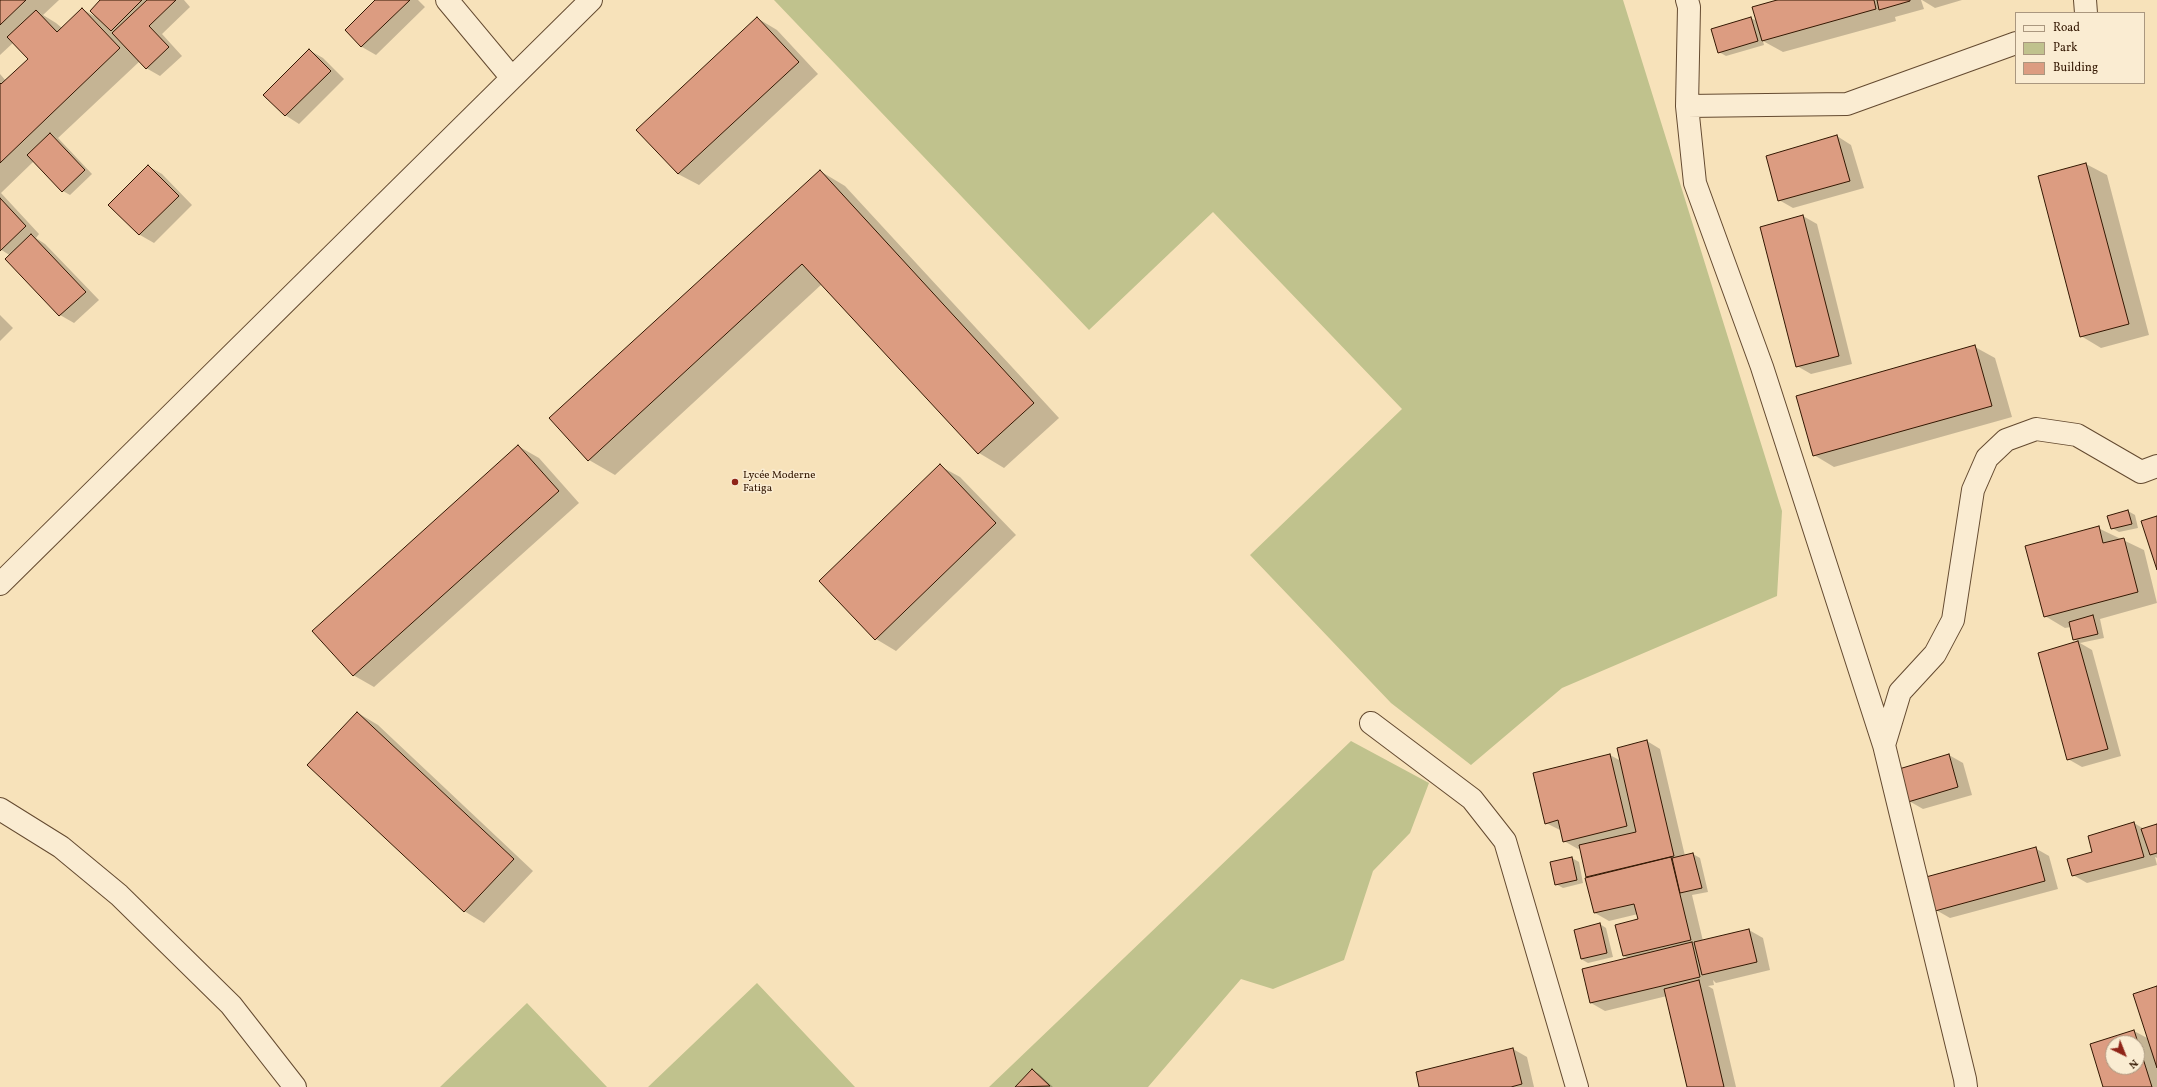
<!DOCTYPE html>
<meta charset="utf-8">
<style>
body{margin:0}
#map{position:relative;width:2157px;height:1087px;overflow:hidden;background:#f7e2ba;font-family:Vollkorn,serif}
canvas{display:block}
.legend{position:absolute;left:2015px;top:12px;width:130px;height:72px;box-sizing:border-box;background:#faecd2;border:1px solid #aa977f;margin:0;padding:5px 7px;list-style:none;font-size:12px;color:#331702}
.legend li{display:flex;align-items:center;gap:8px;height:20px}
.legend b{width:20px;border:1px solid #aa977f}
.north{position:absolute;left:2105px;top:1035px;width:40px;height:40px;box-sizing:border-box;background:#faecd2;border:1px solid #aa977f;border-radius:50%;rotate:137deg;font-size:11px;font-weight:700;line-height:16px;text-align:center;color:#331702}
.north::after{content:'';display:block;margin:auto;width:14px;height:18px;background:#8f2418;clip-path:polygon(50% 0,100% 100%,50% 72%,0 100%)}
</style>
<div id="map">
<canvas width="2157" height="1087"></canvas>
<ul class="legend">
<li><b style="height:5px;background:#faecd2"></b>Road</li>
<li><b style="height:11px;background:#c0c28d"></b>Park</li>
<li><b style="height:11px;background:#dc9c81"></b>Building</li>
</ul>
<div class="north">N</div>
</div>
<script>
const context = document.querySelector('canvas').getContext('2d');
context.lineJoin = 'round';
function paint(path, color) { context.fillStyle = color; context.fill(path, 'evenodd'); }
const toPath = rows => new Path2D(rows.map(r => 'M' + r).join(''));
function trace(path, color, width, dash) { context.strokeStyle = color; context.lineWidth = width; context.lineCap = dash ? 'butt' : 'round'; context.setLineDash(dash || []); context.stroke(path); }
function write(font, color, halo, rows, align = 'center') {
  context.font = font + ' Vollkorn,serif'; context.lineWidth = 3; context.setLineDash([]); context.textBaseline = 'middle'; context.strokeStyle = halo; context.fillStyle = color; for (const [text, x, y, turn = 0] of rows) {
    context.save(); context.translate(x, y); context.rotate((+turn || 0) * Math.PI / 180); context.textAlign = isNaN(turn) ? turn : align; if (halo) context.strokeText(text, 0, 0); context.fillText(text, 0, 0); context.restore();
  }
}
paint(toPath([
 [774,0,1623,0,1782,511,1777,596,1562,688,1471,765,1391,703,1250,555,1402,409,1213,212,1089,330],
 [1351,741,1429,783,1410,833,1373,871,1344,960,1273,989,1241,979,1148,1087,989,1087],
 [757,983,855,1087,648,1087],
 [527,1003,607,1087,440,1087]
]), '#c0c28d');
paint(toPath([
 [0,0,59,0,43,15,56,23,62,28,82,9,98,18,102,0,184,0,190,7,162,34,182,56,160,76,146,68,140,61,58,138,92,174,70,195,63,191,34,161,1,193,39,234,36,238,45,244,99,300,74,323,60,315,7,259,11,256,0,249,0,74,6,81,29,59,14,42,0,55],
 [377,0,418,0,425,7,376,55,362,47,346,30],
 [1781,0,1921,0,1924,9,1895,17,1896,21,1783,52,1763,41,1764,45,1726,56,1719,52,1751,18,1757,21],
 [1922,0,1962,0,1935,8],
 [757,18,777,30,818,74,699,185,678,174],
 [309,50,323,58,344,79,299,124,285,115],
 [1837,136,1851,145,1864,188,1793,208,1779,200],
 [2086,164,2107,175,2149,335,2101,348,2081,336,2039,176],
 [148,166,162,174,192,205,154,243,140,235,110,205],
 [820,171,845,186,1059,418,1004,468,979,453,822,284,615,475,589,460],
 [1803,216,1817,224,1852,364,1811,374,1797,366],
 [0,315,13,328,0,341],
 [1975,347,1995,358,2012,417,1834,467,1814,455],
 [518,446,539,458,579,503,374,687,353,675],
 [940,466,960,477,1016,535,896,651,876,639],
 [2128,511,2135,515,2138,528,2119,532,2112,528],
 [2098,528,2144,550,2157,603,2100,619,2104,638,2080,643,2092,650,2121,756,2082,767,2068,759,2040,653,2079,642,2074,639,2071,627,2065,628,2045,616],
 [358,713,378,725,533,871,484,923,464,911],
 [1647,741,1660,749,1685,856,1693,854,1700,858,1708,892,1692,895,1703,941,1749,930,1763,938,1770,970,1716,983,1713,980,1714,985,1708,986,1713,989,1736,1087,1688,1087,1667,996,1605,1011,1591,1003,1628,958,1624,956,1640,920,1638,914,1609,921,1595,913,1580,848,1578,849,1564,841,1562,831,1546,823,1610,755,1621,761],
 [1949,755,1963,763,1972,795,1923,809,1909,801],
 [2134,823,2144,829,2157,825,2157,858,2155,857,2157,865,2087,883,2073,875,2093,853],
 [2035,848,2049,856,2058,889,1950,918,1936,910],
 [1572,858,1579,862,1583,883,1563,888,1556,884],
 [1600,924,1606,928,1613,957,1588,963,1581,959],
 [2157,987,2157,1087,2104,1087,2091,1044,2134,1031,2149,1039],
 [2113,1043,2137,1043,2137,1067,2113,1067],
 [1513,1049,1527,1057,1534,1087,1420,1087],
 [1032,1070,1039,1074,1053,1087,1016,1087]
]), '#0003');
const building = toPath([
 [0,0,26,0,0,25,0,0],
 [100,0,142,0,111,31,90,11,100,0],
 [147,0,176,0,149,26,169,47,146,69,112,33,147,0],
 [375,0,410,0,361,47,345,30,375,0],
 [1777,0,1874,0,1876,9,1762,41,1752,7,1777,0],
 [1877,0,1910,0,1910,1,1879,10,1877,0],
 [82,8,120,48,0,163,0,83,1,84,28,59,7,37,36,10,57,32,82,8],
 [757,17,799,62,678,174,636,130,757,17],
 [1751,17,1758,41,1718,53,1711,29,1751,17],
 [309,49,331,71,285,116,263,95,309,49],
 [50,133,85,170,62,192,27,155,50,133],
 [1837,135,1850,181,1778,201,1766,156,1837,135],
 [2086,163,2129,324,2080,337,2038,176,2086,163],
 [148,165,179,196,139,235,108,205,148,165],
 [820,170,1034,403,978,454,802,264,588,461,549,418,820,170],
 [0,198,26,226,0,251,0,198],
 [1803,215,1839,356,1796,367,1760,227,1803,215],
 [31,234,86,292,59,316,5,259,31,234],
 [1975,345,1992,406,1813,456,1796,396,1975,345],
 [518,445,559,491,353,676,312,631,518,445],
 [940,464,996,523,875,640,819,581,940,464],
 [2128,510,2132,524,2111,529,2107,516,2128,510],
 [2157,516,2157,570,2141,521,2157,516],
 [2099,526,2103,543,2124,538,2138,592,2044,617,2025,546,2099,526],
 [2093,615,2098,634,2073,640,2069,622,2093,615],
 [2078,641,2108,749,2067,760,2038,653,2078,641],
 [357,712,514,859,464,912,307,765,357,712],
 [1647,740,1674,856,1586,877,1579,845,1636,832,1617,748,1647,740],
 [1610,754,1627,826,1563,842,1558,820,1545,824,1533,773,1610,754],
 [1949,754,1958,787,1908,802,1899,769,1949,754],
 [2134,822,2144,857,2072,876,2067,859,2092,852,2088,836,2134,822],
 [2157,824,2157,853,2150,855,2141,829,2157,824],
 [2036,847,2045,881,1935,911,1926,877,2036,847],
 [1693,853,1702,888,1680,893,1672,858,1693,853],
 [1572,857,1577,880,1555,885,1550,862,1572,857],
 [1671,857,1691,940,1623,956,1615,925,1638,919,1634,904,1594,913,1585,878,1671,857],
 [1600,923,1607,953,1581,959,1574,930,1600,923],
 [1749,929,1757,962,1702,975,1694,942,1749,929],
 [1692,942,1700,977,1590,1003,1582,969,1692,942],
 [1699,980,1724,1087,1687,1087,1664,989,1699,980],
 [2157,986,2157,1068,2133,994,2157,986],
 [2134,1030,2152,1087,2103,1087,2090,1044,2134,1030],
 [2113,1043,2137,1043,2137,1067,2113,1067,2113,1043],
 [1513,1048,1522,1084,1511,1087,1419,1087,1416,1072,1513,1048],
 [1032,1069,1050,1086,1015,1087,1032,1069]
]);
paint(building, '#dc9c81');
trace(building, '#331702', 1);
const minor = toPath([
 [447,0,512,78],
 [1687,0,1689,7,1687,106,1695,183,1762,367,1884,745,1965,1079,1966,1087],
 [2085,0,2086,13],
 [1687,106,1847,104,2016,43],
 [0,584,591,0],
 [1371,723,1472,799,1505,841,1577,1087],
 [1884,745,1900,692,1935,654,1953,620,1973,490,1987,458,2006,440,2036,429,2077,435,2141,472,2157,466],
 [0,809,61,847,119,895,231,1005,295,1087]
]);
trace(minor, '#644a30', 24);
trace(minor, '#faecd2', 22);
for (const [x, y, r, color] of [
 [735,482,4,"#8f2418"]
]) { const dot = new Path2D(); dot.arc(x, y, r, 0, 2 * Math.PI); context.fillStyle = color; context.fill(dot); trace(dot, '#faecd2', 1.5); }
write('11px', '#331702', '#faecd2', [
 ["Lycée Moderne",743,476],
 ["Fatiga",743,489]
], 'left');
</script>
